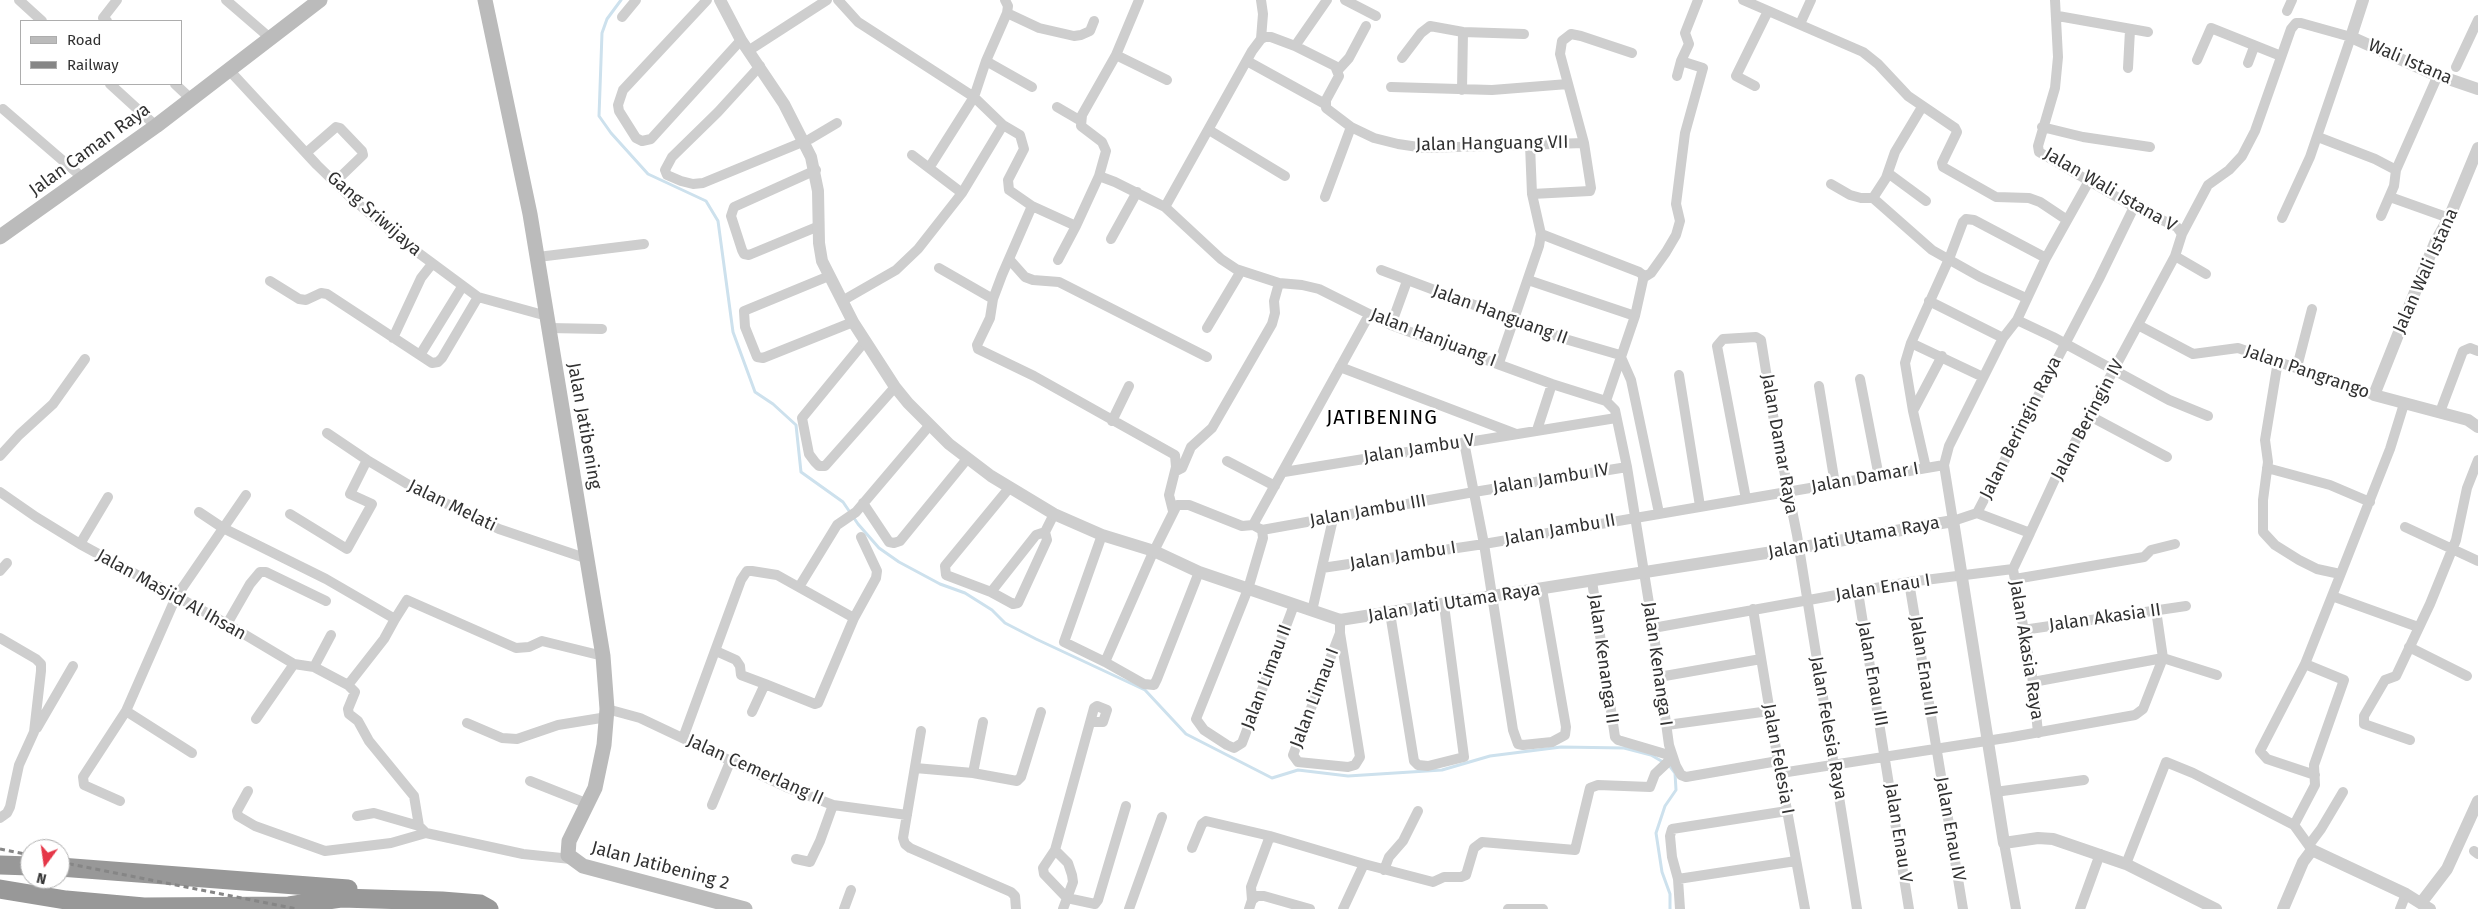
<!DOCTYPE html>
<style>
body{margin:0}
#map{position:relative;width:2478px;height:909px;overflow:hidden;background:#fff;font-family:"Fira Sans",sans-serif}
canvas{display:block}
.legend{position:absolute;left:20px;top:20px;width:162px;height:65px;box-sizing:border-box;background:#fff;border:1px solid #adadad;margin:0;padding:6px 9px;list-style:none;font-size:15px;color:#313131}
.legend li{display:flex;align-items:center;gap:10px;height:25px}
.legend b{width:25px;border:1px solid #adadad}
.north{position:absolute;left:20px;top:839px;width:50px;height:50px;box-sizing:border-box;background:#fff;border:1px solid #adadad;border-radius:50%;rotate:194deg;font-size:14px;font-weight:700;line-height:20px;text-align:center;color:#313131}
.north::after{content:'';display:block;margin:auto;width:18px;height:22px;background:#e53748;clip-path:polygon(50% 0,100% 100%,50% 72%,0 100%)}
</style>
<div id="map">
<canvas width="2478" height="909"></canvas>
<ul class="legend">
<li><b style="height:6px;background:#bbb"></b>Road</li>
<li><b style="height:6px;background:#868686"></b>Railway</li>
</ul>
<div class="north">N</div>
</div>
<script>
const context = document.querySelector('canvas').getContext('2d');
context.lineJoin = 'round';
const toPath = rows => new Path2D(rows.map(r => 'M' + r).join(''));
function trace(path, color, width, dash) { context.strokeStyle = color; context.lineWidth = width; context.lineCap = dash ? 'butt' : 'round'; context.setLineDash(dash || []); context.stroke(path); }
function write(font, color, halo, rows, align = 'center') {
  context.font = font + ' "Fira Sans",sans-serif'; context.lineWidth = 5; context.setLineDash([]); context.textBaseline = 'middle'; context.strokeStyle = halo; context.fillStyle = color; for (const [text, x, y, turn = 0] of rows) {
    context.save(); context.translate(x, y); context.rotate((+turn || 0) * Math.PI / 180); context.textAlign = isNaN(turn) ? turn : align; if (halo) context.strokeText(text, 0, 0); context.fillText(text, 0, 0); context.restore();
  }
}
trace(toPath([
 [621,0,607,19,602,33,599,116,611,133,648,174,706,201,718,221,733,332,755,392,773,404,796,425,801,472,843,502,858,524,879,548,899,562,940,584,965,593,992,610,1005,623,1036,639,1145,690,1186,734,1272,778,1298,770,1348,776,1442,770,1490,756,1561,747,1624,748,1651,755,1663,762],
 [1669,765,1675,773,1676,790,1665,806,1656,833,1662,872,1670,894,1670,909]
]), '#cde1ed', 3);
trace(toPath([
 [19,0,42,21],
 [226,0,270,38],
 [707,0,623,90,618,105,619,111,636,138,642,141,651,139,741,40],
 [838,0,858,22,974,97,1003,125,1020,135,1024,149,1008,180,1009,190,1032,206,1076,226,1099,176,1106,151,1102,142,1081,126,1082,115,1116,55,1139,0],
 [1261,0,1263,14,1261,39],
 [1345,0,1376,16],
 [1743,0,1863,52,1878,64,1908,96,1955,128,1957,132,1942,163,1943,167,1996,197,2029,198,2040,202,2067,220],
 [2055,0,2058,57,2055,88,2038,146,2039,152,2134,207,2177,227,2182,234],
 [2287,11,2292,0],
 [1007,13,1039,28,1074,36,1081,35,1090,31,1094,21],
 [2058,16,2148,32],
 [622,17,636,0],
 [107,21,103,18,117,0],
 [1800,24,1811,0],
 [1295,46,1327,0],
 [748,51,827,0],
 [1116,55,1167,80],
 [1402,58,1421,33,1430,26,1463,32,1524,34],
 [2197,60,2211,28,2281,56],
 [986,61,1032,87],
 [1247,61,1325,104],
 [2248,63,2254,47],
 [760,66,718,112,672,157,665,170,667,175,681,181,693,184,703,183,810,139,837,123],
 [2456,67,2478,20],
 [2128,68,2130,30],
 [229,70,317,165,350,197,401,240,478,297,547,316],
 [1338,70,1349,58,1366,26],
 [1677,76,1681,61],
 [110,84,156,126],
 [175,84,191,99],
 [1755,86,1736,76,1768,11],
 [1391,87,1492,90,1568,84],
 [1462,90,1463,32],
 [1057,107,1081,121],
 [1922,107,1895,152,1886,178,1873,198,1932,250,1980,277,2026,298],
 [3,109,83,178],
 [2042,127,2083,137,2150,147],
 [1209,130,1285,176],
 [2318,137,2375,159,2396,170,2394,186,2381,216],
 [306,153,336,127,340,128,362,151,363,155,335,182],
 [912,155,962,193],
 [929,168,974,97,986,61,1007,13,1008,6,1005,0],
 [816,170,734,207,731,216,742,250,744,254,749,255,819,226],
 [2396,170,2438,75],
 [1888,173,1926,201],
 [1099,176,1115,182,1165,207,1221,259,1236,269,1279,283,1302,285,1319,289,1391,325,1552,384,1606,401,1615,410,1627,467,1653,628,1669,745,1676,766,1681,775,1686,777,1778,761],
 [2089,181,2046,258,2017,320,2003,338,1949,446,1944,465,1953,521,1977,513,2030,533,2055,479,2175,256,2182,234,2208,185,2229,170,2242,156,2255,131,2291,29,2296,23,2301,23,2351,37,2310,157,2282,218],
 [1831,184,1850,195,1861,198,1873,198],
 [1532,194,1590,191,1591,188,1584,143,1560,54,1562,41,1571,34,1581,36,1632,53],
 [1325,197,1351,127],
 [2390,197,2449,218],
 [1032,206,1002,275,993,299,990,318,977,345,978,349,1034,376,1175,455,1176,467,1169,495,1173,511],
 [1165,207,1252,51,1261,39,1265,37,1271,37,1295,46,1335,66,1339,76,1326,100,1326,108,1351,127,1374,138,1398,144,1425,148,1584,143],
 [1541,234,1639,272,1643,275,1643,280,1635,316,1606,401],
 [1111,239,1137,192],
 [2175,256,2206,274],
 [538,257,644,244],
 [1009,259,1025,277,1033,280,1059,282,1207,357],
 [1058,260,1076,226],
 [939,268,993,299],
 [1381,270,1565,339,1620,355,1631,380,1659,513],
 [829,276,744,311,745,327,757,357,763,358,853,322],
 [1643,278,1651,273,1666,252,1676,235,1680,221,1676,204,1685,133,1703,68,1681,61,1689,44,1685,33,1698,0],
 [1528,280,1635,316],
 [270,281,299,299,306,300,321,293,327,294,432,363,438,362,442,358,478,297],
 [842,301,896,270,918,249,962,193,1003,125],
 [1929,301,2003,338],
 [2017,320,2053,337,2169,400,2208,416],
 [1391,325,1407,281],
 [2138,325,2193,354,2238,348,2374,395],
 [549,328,602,329],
 [1207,328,1241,271],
 [393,338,421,278,432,264],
 [865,341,802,418,809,454,815,462,819,466,825,466,895,387],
 [1911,343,1983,377],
 [420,355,462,287],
 [2278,361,2265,440,2268,462,2263,500,2263,532,2275,545,2299,560,2317,569,2340,574],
 [1499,363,1539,246,1541,234,1532,194,1530,145],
 [1340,367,1516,434],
 [2297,367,2312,309],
 [1679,375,1700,506],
 [1860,379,1879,477],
 [1819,386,1835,484],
 [1913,411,1905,363,1911,343,1949,259,1963,222,1966,219,1974,220,2046,258],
 [2440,412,2463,351,2470,348,2478,351],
 [2090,416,2167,457],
 [1112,421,1129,386],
 [1537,430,1552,384],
 [327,433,367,460,414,488,499,529,588,559],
 [1464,442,1484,544,1513,730,1518,744,1523,745,1552,742,1565,735,1566,727,1542,589],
 [0,456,19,435,53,404,85,359],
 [1227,461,1275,486],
 [1926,468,1913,411,1942,356],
 [2267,468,2330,485,2370,502],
 [1176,471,1182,468,1191,447,1212,428,1272,324,1275,313,1274,301,1279,283],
 [1284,472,1616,418],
 [1010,487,945,566,946,575,991,592,1013,604,1018,603,1047,540,1045,532],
 [0,492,36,517,80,544,227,624,294,664,314,667,348,685,355,692,348,709,349,714,358,721,369,741,414,796,419,826,426,833],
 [1746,499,1717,346,1723,339,1756,337,1761,340,1773,415,1797,535,1857,909],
 [863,503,889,542,894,543,900,541,967,459],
 [199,512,223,528,326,579,395,619,384,639,348,685],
 [1977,513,2099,279,2134,207],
 [290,514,347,549,372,504,350,494,367,460],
 [1253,525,1369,315],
 [2405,527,2478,561],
 [1262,530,1263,538,1248,589,1196,719,1204,730,1227,745,1234,748,1242,743,1294,605],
 [1262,530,1474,492,1627,467],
 [1102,535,1064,642,1105,662,1144,684,1154,685,1157,679,1199,572],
 [80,544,108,497],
 [1322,568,1484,544,1944,465],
 [2013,569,2033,682,2038,733],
 [2013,569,2030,533],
 [0,571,7,563],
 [2015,579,2144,557,2151,550,2175,544],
 [1592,581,1615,737,1618,740,1672,756],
 [1909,582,1963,909],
 [799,587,837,525,856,512,929,426],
 [991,592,1036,535,1045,532,1054,514],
 [1858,592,1909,909],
 [2332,596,2390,449,2404,404],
 [1753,609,1778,761,1805,909],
 [1312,611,1333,519],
 [1390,613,1414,761,1418,765,1428,766,1464,757,1444,605],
 [854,618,876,578,877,571,861,537],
 [395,619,407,600,516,648,529,647,542,641,603,656],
 [227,624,250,584,260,572,266,572,326,601],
 [1653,628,1909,582,2013,569],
 [2023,630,2186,606],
 [1340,633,1293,755,1298,762,1348,767,1355,765,1360,757,1340,633,1340,620],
 [0,638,36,659,41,664,41,671,34,732,19,765,10,807,7,813,0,818],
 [2409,647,2467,676],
 [716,651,736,660,740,666,741,675,765,684,752,712],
 [1105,662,1151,557,1177,505,1189,505,1242,526,1253,525,1262,530],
 [2305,664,2260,751,2267,759,2315,775],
 [314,667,331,635],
 [1659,677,1761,659],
 [2033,682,2163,658,2217,675],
 [607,709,640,718,786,787,833,805,907,815],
 [126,711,192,753],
 [256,719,294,664],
 [467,723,502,738,517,739,558,725,607,717],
 [1667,725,1769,711],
 [37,728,73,666],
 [921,731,903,838,905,844,910,848,1011,892,1015,896,1016,909],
 [683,738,741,580,747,571,752,571,777,575,854,618,818,703,815,704,765,684],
 [2410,740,2364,724,2364,716,2385,680,2396,676,2430,604,2456,540,2467,488,2478,460],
 [915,768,973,773,1017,781,1021,777,1041,712],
 [973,773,983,722],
 [1781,773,2012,737,2135,715,2143,709,2163,658,2156,610],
 [530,781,588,804],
 [248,791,237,811,238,816,255,826,325,851,391,843,426,833,523,854,571,859],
 [1995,792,2084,780],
 [120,801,84,785,83,777,126,711,176,597,246,495],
 [712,805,730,762],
 [357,816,374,813,419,826],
 [2294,825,2315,785,2314,765,2344,680,2305,664,2332,596,2418,627],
 [2004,843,2016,909],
 [2309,845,2321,829,2343,792],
 [1192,848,1202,824,1206,821,1270,836,1364,864],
 [1055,850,1043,868,1044,874,1067,898,1095,904,1098,900,1126,806],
 [2474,851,2478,854],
 [796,859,810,862,820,841,833,805],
 [2126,864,2166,762,2193,773,2294,825,2312,850],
 [1384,870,1389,857,1403,841,1418,811],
 [1678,879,1796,861],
 [1252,900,1251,887,1270,836],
 [844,909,851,890],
 [1063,909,1073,882,1072,875,1068,863,1055,850,1094,708,1097,706,1107,710,1103,722,1091,722],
 [1129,909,1162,817],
 [1249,909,1252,900,1257,896,1264,896,1310,909],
 [1343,909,1364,864,1433,882,1444,877,1461,877,1466,875,1474,848,1482,842,1575,850,1590,788,1598,785,1650,787,1655,774,1673,757],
 [1508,909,1543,909],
 [1680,909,1678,879,1672,857,1670,836,1672,829,1787,811],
 [2080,909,2100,854],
 [2400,909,2406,894]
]), '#cecece', 10);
trace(toPath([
 [720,0,741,40,784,104,811,157,818,191,819,243,822,261,853,322,895,387,908,403,949,444,991,476,1054,514,1102,535,1154,551,1199,572,1340,620,1798,548,1953,521,2004,843,2038,838,2053,839,2126,864,2216,909],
 [2363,0,2351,37,2431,73,2478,89],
 [2478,148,2449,218,2435,243,2421,277,2374,395,2468,420,2478,427],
 [2421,903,2447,869,2478,801],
 [2283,909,2303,862,2312,850,2406,894,2430,909]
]), '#cecece', 12);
trace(toPath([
 [485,0,530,214,603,656,607,709,604,745,595,788,569,841,568,855,583,866,745,909],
 [0,237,156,126,320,0]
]), '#bbb', 15);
trace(toPath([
 [0,865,30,866],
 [60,867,348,889],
 [0,889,66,900,144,907,289,906,341,898,442,901,480,904,489,909]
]), '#989898', 19);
trace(toPath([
 [0,849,30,855],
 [60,862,297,909]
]), '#868686', 3, [5, 4]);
write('18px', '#313131', '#fff', [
 ["Wali Istana",2410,62,23],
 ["Jalan Hanguang VII",1492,144,-1],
 ["Jalan Caman Raya",90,150,-36],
 ["Jalan Wali Istana V",2110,190,30],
 ["Gang Sriwijaya",374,214,41],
 ["Jalan Wali Istana",2426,271,-66],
 ["Jalan Hanguang II",1500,315,20],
 ["Jalan Hanjuang I",1433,338,21],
 ["Jalan Pangrango",2307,372,19],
 ["Jalan Beringin IV",2088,420,-62],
 ["Jalan Jatibening",584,426,80],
 ["Jalan Beringin Raya",2021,428,-63],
 ["Jalan Damar Raya",1779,444,80],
 ["Jalan Jambu V",1419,449,-9],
 ["Jalan Damar I",1865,478,-10],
 ["Jalan Jambu IV",1551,479,-9],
 ["Jalan Melati",452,506,26],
 ["Jalan Jambu III",1368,511,-10],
 ["Jalan Jambu II",1560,530,-10],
 ["Jalan Jati Utama Raya",1854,538,-10],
 ["Jalan Jambu I",1403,556,-9],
 ["Jalan Enau I",1883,588,-9],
 ["Jalan Masjid Al Ihsan",171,595,29],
 ["Jalan Jati Utama Raya",1454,603,-9],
 ["Jalan Akasia II",2105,618,-8],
 ["Jalan Akasia Raya",2026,650,81],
 ["Jalan Kenanga II",1603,659,82],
 ["Jalan Kenanga I",1657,664,82],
 ["Jalan Enau II",1923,666,81],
 ["Jalan Enau III",1872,674,80],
 ["Jalan Limau II",1267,677,-69],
 ["Jalan Limau I",1315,698,-69],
 ["Jalan Felesia Raya",1828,728,80],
 ["Jalan Felesia I",1778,759,80],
 ["Jalan Cemerlang II",755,770,24],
 ["Jalan Enau IV",1950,829,80],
 ["Jalan Enau V",1898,833,81],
 ["Jalan Jatibening 2",660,866,15]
]);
context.letterSpacing = '1px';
write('20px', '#000', '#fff', [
 ["JATIBENING",1382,418]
]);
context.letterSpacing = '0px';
</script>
